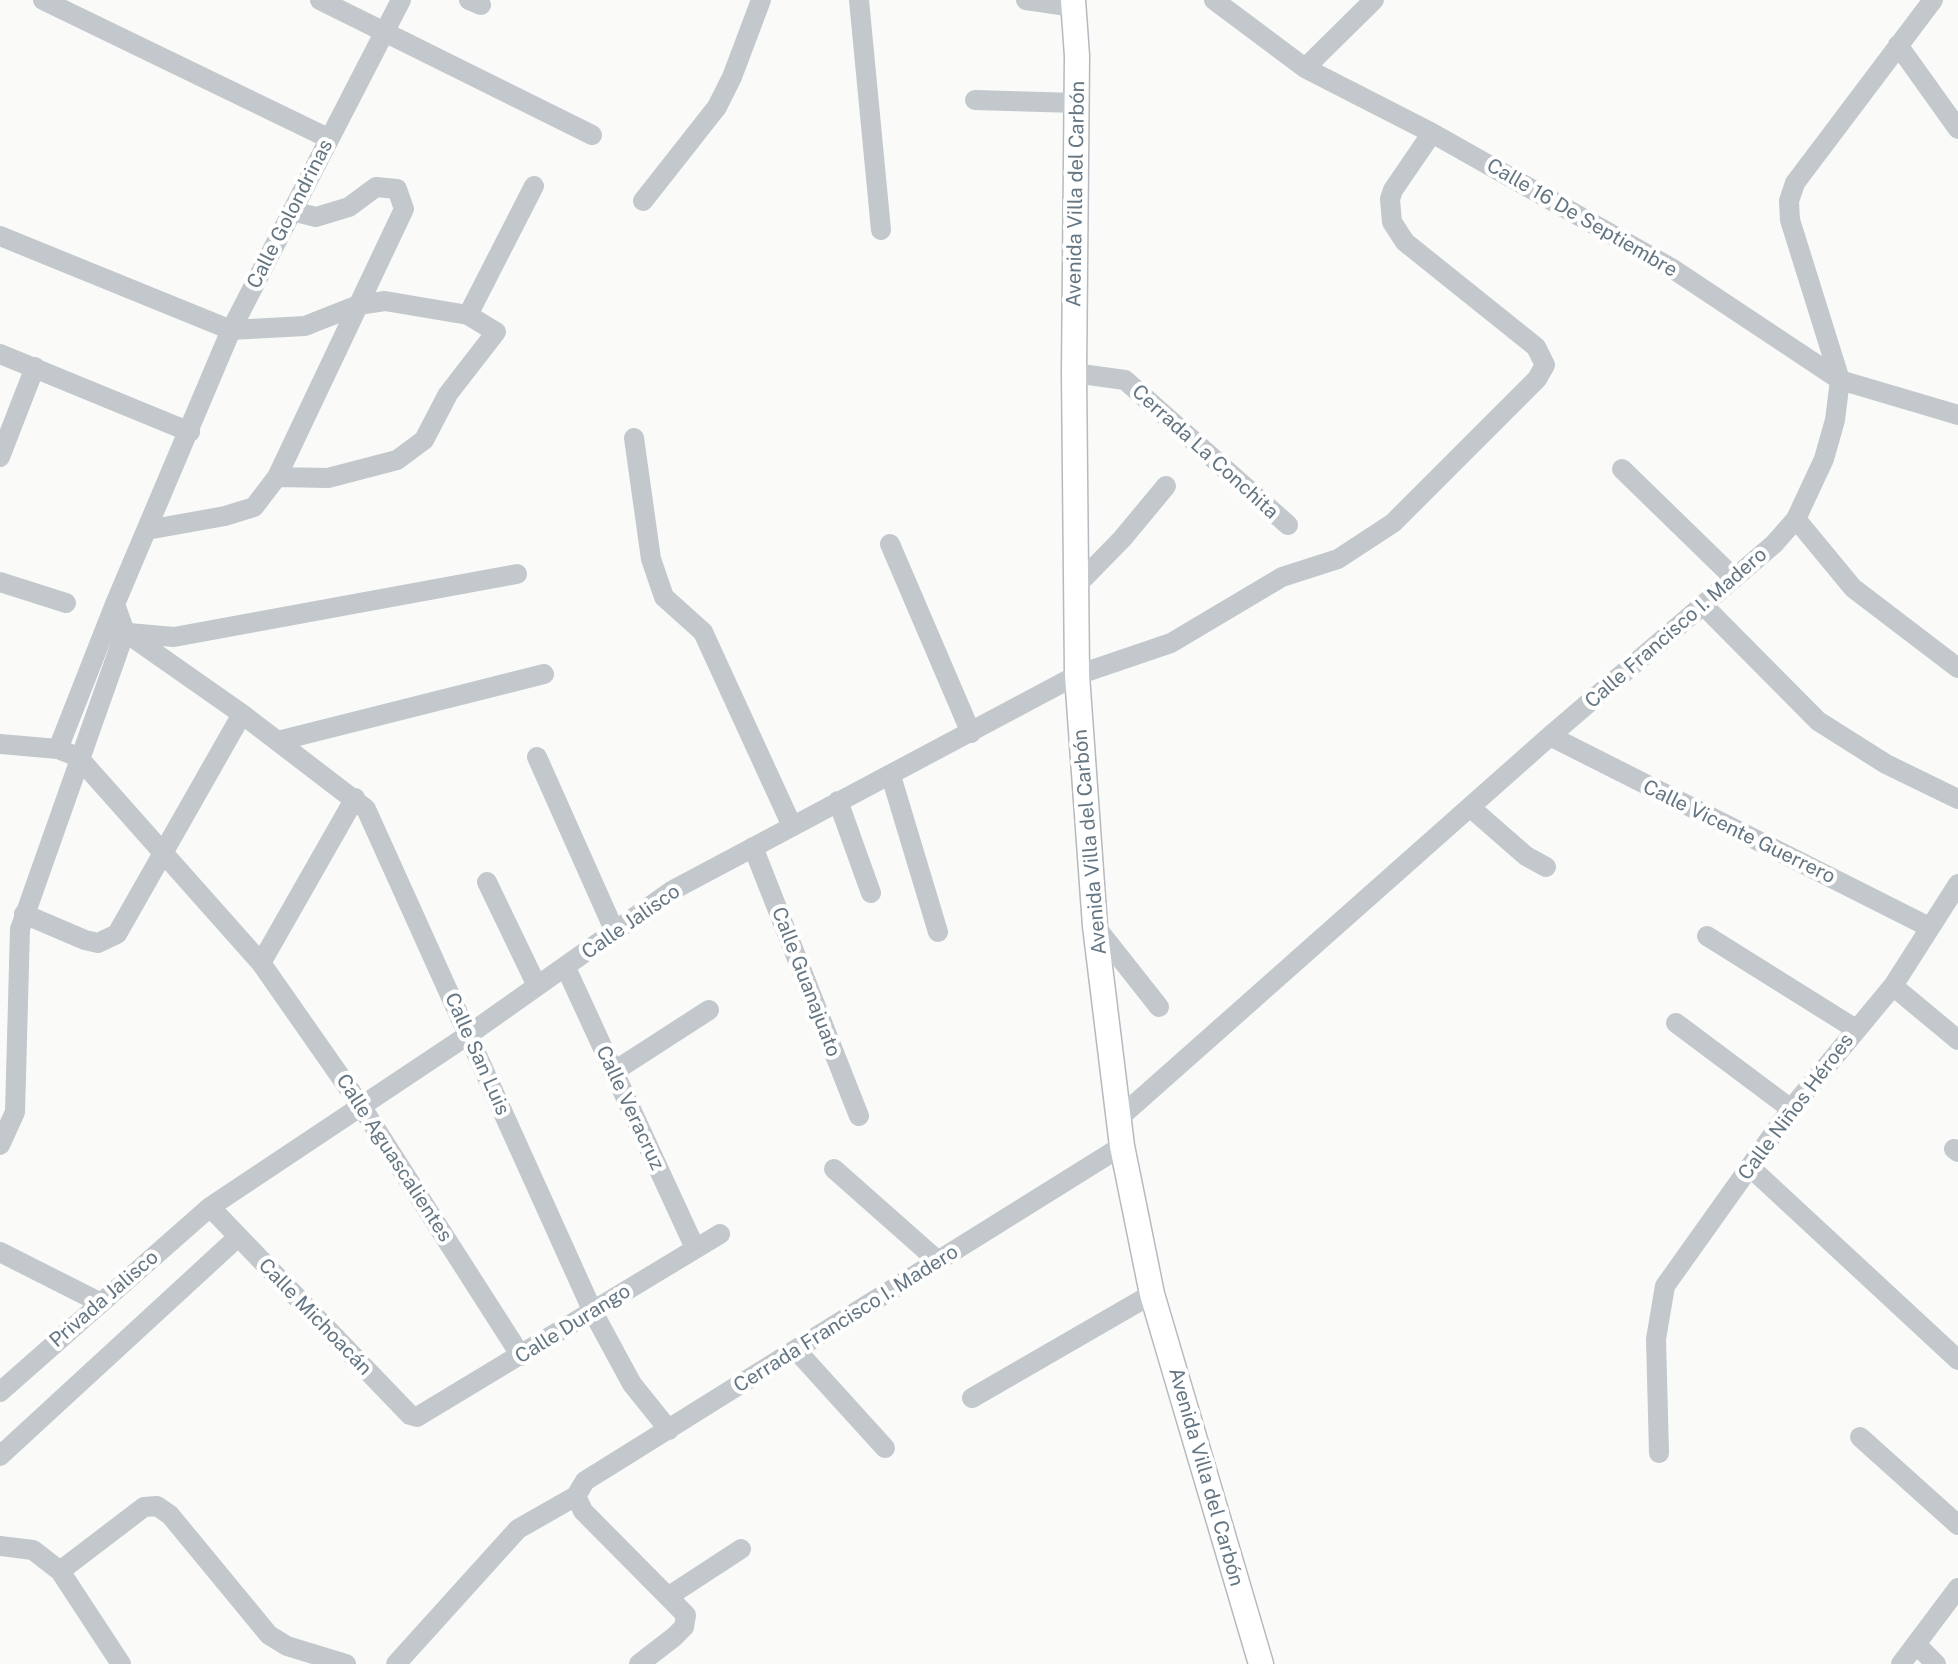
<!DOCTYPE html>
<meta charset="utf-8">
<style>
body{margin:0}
canvas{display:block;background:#fafaf8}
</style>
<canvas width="1958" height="1664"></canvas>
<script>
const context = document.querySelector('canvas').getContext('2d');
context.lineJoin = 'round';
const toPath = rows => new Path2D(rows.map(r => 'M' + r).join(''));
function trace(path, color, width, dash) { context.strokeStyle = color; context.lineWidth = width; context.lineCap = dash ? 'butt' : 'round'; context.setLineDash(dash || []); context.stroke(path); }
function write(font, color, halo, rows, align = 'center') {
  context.font = font + ' "Public Sans",sans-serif'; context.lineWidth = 8; context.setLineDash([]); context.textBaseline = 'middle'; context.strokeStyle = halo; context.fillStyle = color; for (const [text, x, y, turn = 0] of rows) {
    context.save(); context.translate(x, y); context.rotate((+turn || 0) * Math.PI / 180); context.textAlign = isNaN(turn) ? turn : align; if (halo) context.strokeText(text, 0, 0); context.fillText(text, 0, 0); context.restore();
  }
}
const major = toPath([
 [1073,0,1077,56,1074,373,1077,675,1095,926,1122,1146,1152,1294,1261,1664]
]);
trace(major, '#b5babe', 27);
trace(toPath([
 [43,0,328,138],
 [320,0,592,135],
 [401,0,231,330,115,604,125,632,242,714,366,809,593,1312,632,1384,669,1430],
 [469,0,481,5],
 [859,0,881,230],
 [1026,0,1074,7],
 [1214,0,1305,68,1432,133,1673,269,1840,380,1958,415],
 [1898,45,1958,129],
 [1305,68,1374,0],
 [975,100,1076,103],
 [643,201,717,107,732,77,761,0],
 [0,236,231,330,305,326,358,305,385,301,468,315],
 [0,354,190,432],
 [1074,373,1125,380,1288,525],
 [634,438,651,559,664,597,703,632,792,826],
 [0,457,35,367],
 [1622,469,1734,578],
 [277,477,328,478,397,460,424,440,448,394,496,332,468,315,534,186],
 [1796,519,1853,588,1958,668],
 [147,530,225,516,254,507,277,477,404,209,397,189,376,187,349,207,316,217,292,211],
 [890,544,971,733],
 [0,582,66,603],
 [1077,585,1122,539,1166,486],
 [1703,605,1818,721,1886,764,1958,799],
 [129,633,174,637,517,574],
 [1550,736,1929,927],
 [278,741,544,674],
 [0,744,58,749,78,757,261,963,361,1106,521,1356],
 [58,749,115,604],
 [537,757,615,932],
 [891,776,938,932],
 [838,801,871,893],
 [1471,808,1526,856,1546,867],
 [753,847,859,1116],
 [487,882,537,986],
 [24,914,85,940,98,943,117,934,242,714],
 [1095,926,1159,1007],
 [1707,936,1854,1028],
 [261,963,355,798],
 [566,968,695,1248],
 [1893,986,1958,1040],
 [1676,1023,1791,1109],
 [613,1072,709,1010],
 [1118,1119,1550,736,1774,544,1796,519,1824,459,1835,420,1840,380,1790,220,1789,201,1795,183,1933,0],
 [0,1145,15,1112,20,929,125,632],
 [1954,1149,1958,1152],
 [1751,1168,1958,1360],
 [834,1169,938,1261],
 [210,1207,410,1415,417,1417,720,1234],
 [0,1252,99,1302],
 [797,1351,885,1448],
 [0,1392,210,1207,468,1035,673,890,1077,675,1171,643,1282,577,1338,559,1393,523,1537,379,1545,365,1536,347,1405,242,1392,222,1390,199,1393,190,1432,133],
 [972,1398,1152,1294],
 [1860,1437,1958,1525],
 [1659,1453,1656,1339,1665,1286,1791,1109,1893,986,1958,884],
 [0,1456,238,1237],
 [576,1496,585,1481,1122,1146],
 [576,1496,583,1511,686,1615,684,1627,674,1637,639,1664],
 [0,1546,33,1550,60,1571,121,1664],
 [60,1571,144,1507,157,1506,170,1515,269,1635,287,1646,346,1664],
 [669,1596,741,1549],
 [1916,1644,1936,1664],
 [396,1664,518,1529,576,1496],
 [1901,1664,1958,1588]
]), '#c3c8cc', 20);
trace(major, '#fff', 24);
write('20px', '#657683', '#fff', [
 ["Avenida Villa del Carbón",1076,194,-89],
 ["Calle Golondrinas",290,214,-63],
 ["Calle 16 De Septiembre",1582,218,30],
 ["Cerrada La Conchita",1205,452,42],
 ["Calle Francisco I. Madero",1676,628,-41],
 ["Calle Vicente Guerrero",1739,832,26],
 ["Avenida Villa del Carbón",1090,842,-95],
 ["Calle Jalisco",631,922,-35],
 ["Calle Guanajuato",806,982,69],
 ["Calle San Luis",477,1054,66],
 ["Calle Niños Héroes",1796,1107,-53],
 ["Calle Veracruz",630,1108,65],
 ["Calle Aguascalientes",394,1158,57],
 ["Privada Jalisco",104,1299,-41],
 ["Calle Michoacán",315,1317,46],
 ["Cerrada Francisco I. Madero",846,1319,-32],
 ["Calle Durango",573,1324,-32],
 ["Avenida Villa del Carbón",1206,1477,74]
]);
</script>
